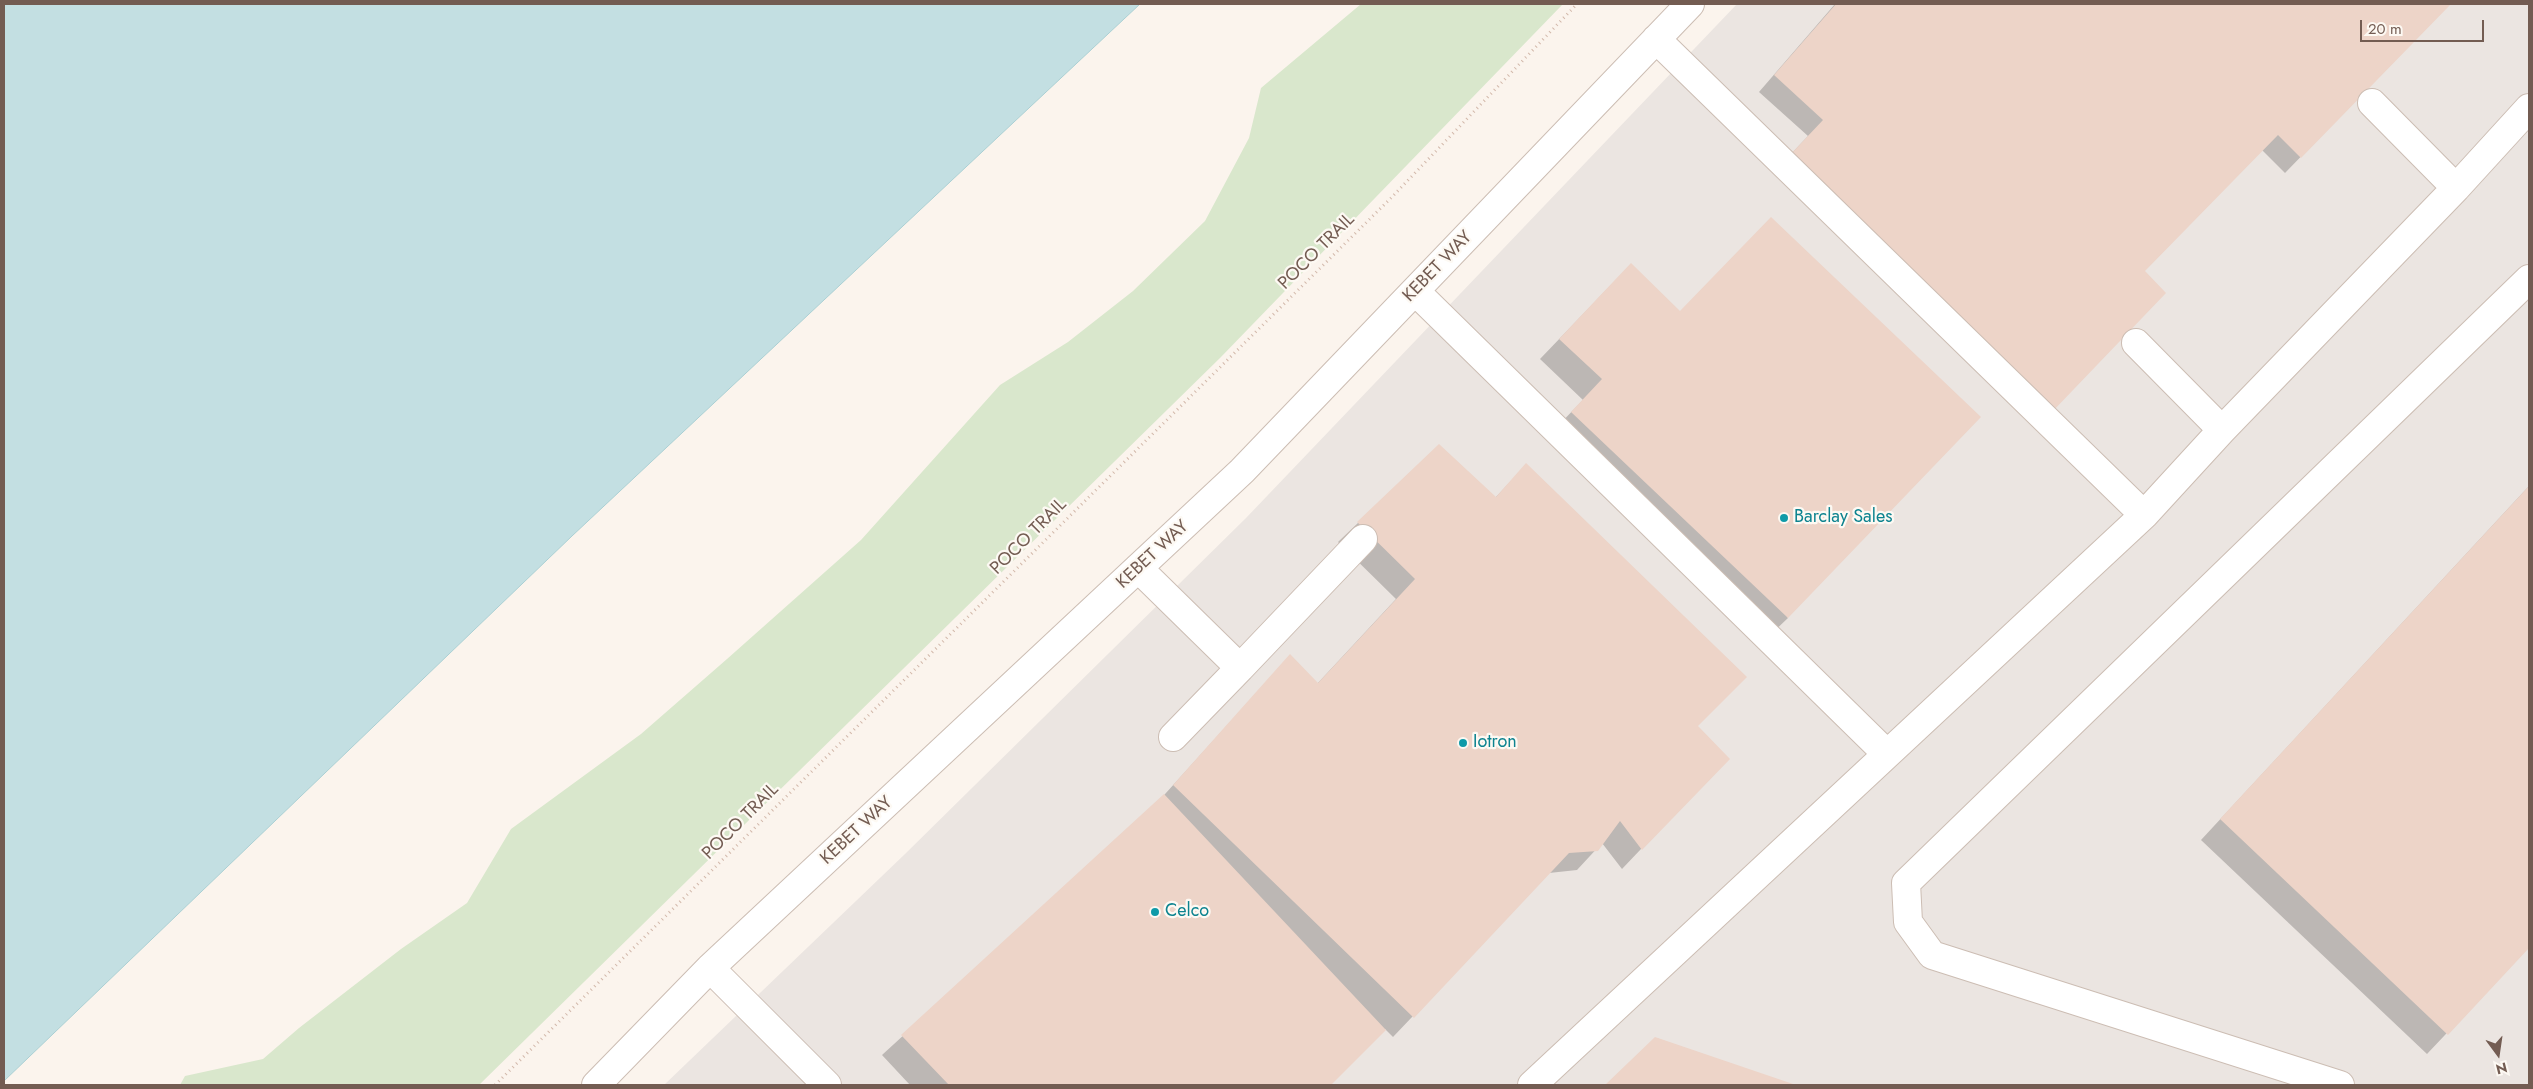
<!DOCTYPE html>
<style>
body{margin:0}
#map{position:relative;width:2533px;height:1089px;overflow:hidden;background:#fbf4ed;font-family:Jost,sans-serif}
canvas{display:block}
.frame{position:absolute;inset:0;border:5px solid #735c52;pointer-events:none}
.north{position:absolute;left:2473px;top:1029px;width:50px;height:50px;-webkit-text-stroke:4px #fdf9f3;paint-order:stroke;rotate:166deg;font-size:14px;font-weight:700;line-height:20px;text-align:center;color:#735c52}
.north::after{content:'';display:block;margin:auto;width:18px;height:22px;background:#735c52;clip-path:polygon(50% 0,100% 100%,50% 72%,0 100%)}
.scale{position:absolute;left:2360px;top:20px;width:124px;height:22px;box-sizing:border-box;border:2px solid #735c52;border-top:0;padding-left:6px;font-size:15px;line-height:18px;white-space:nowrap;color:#735c52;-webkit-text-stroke:4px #fdf9f3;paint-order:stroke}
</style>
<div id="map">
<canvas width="2533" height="1089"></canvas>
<div class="frame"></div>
<div class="north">N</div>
<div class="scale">20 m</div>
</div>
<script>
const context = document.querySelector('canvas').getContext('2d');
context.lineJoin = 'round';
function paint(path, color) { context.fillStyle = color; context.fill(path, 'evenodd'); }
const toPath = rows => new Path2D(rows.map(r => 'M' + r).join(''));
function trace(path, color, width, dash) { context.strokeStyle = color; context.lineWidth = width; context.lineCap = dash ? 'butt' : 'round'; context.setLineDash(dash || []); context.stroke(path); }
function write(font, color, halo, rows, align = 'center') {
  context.font = font + ' Jost,sans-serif'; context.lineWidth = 4.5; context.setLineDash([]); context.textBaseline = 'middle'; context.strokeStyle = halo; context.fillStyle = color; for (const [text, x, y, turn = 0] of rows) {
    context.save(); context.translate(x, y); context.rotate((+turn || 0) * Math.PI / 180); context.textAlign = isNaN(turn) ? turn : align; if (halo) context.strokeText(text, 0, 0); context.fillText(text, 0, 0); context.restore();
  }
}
paint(toPath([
 [1737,4,2529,4,2529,1085,664,1085,905,854,1246,518]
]), '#ebe5e1');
paint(toPath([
 [1361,4,1563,4,1220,358,479,1085,180,1085,185,1076,263,1059,299,1028,401,949,467,903,511,829,641,734,727,659,861,540,1000,385,1068,342,1133,291,1205,221,1249,138,1261,88]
]), '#d9e7cc');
const water = toPath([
 [4,4,1140,4,572,536,4,1081,4,4]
]);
paint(water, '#c3dfe2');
trace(water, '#aacfd3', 1);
paint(toPath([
 [1835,4,2449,4,2285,173,2262,150,2144,271,2050,412,2034,428,1774,172,1808,136,1759,92],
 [1611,285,1788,618,1768,637,1552,432,1583,400,1540,359],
 [1439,446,1495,498,1526,465,1697,726,1641,849,1622,869,1602,843,1577,870,1549,873,1393,1037,1385,1029,1329,1085,910,1085,882,1055,1156,804,1290,656,1317,684,1396,599,1338,542],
 [2529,486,2529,946,2427,1054,2201,840],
 [1656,1038,1793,1085,1607,1085]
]), '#0003');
paint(toPath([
 [1836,4,2451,4,2301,158,2278,135,2145,271,2166,293,2051,413,1789,156,1823,120,1774,75],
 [1771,217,1981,417,1788,618,1571,412,1602,379,1559,339,1631,263,1680,311],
 [1439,444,1496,497,1526,463,1747,677,1698,726,1730,759,1642,850,1620,821,1598,851,1569,853,1414,1018,1173,785,1290,654,1318,683,1415,579,1357,522],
 [2529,486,2529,948,2448,1035,2220,819],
 [1164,794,1386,1030,1331,1085,949,1085,901,1035],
 [1655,1037,1796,1085,1605,1085]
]), '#edd4c8');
const minor = toPath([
 [1656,39,2144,515,2222,430,2456,188,2529,108],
 [2372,103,2456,188],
 [1415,291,1887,754],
 [2136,343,2222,430],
 [1138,568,1240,668,1363,539],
 [1173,737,1240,668],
 [710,968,827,1085],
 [596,1085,710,968,1242,471,1690,4],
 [1532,1085,2144,515],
 [2340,1085,1932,955,1908,922,1906,883,2529,279]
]);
trace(minor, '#ccbdb3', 30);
trace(toPath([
 [495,1085,1391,198,1577,4]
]), '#d2b8aa', 3, [1, 4]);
trace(minor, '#fff', 28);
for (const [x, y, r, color] of [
 [1784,518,5,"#0f9aa8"],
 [1463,743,5,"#0f9aa8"],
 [1155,912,5,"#0f9aa8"]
]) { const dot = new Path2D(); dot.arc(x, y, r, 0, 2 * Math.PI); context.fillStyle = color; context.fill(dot); trace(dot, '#fdf9f3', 2); }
write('18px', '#735c52', '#fdf9f3', [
 ["POCO TRAIL",1317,252,-45],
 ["KEBET WAY",1438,267,-46],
 ["POCO TRAIL",1029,537,-45],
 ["KEBET WAY",1153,555,-43],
 ["POCO TRAIL",741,822,-45],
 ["KEBET WAY",857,831,-43]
]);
write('18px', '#0d838f', '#fdf9f3', [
 ["Barclay Sales",1794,518],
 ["Iotron",1473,743],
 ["Celco",1165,912]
], 'left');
</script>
